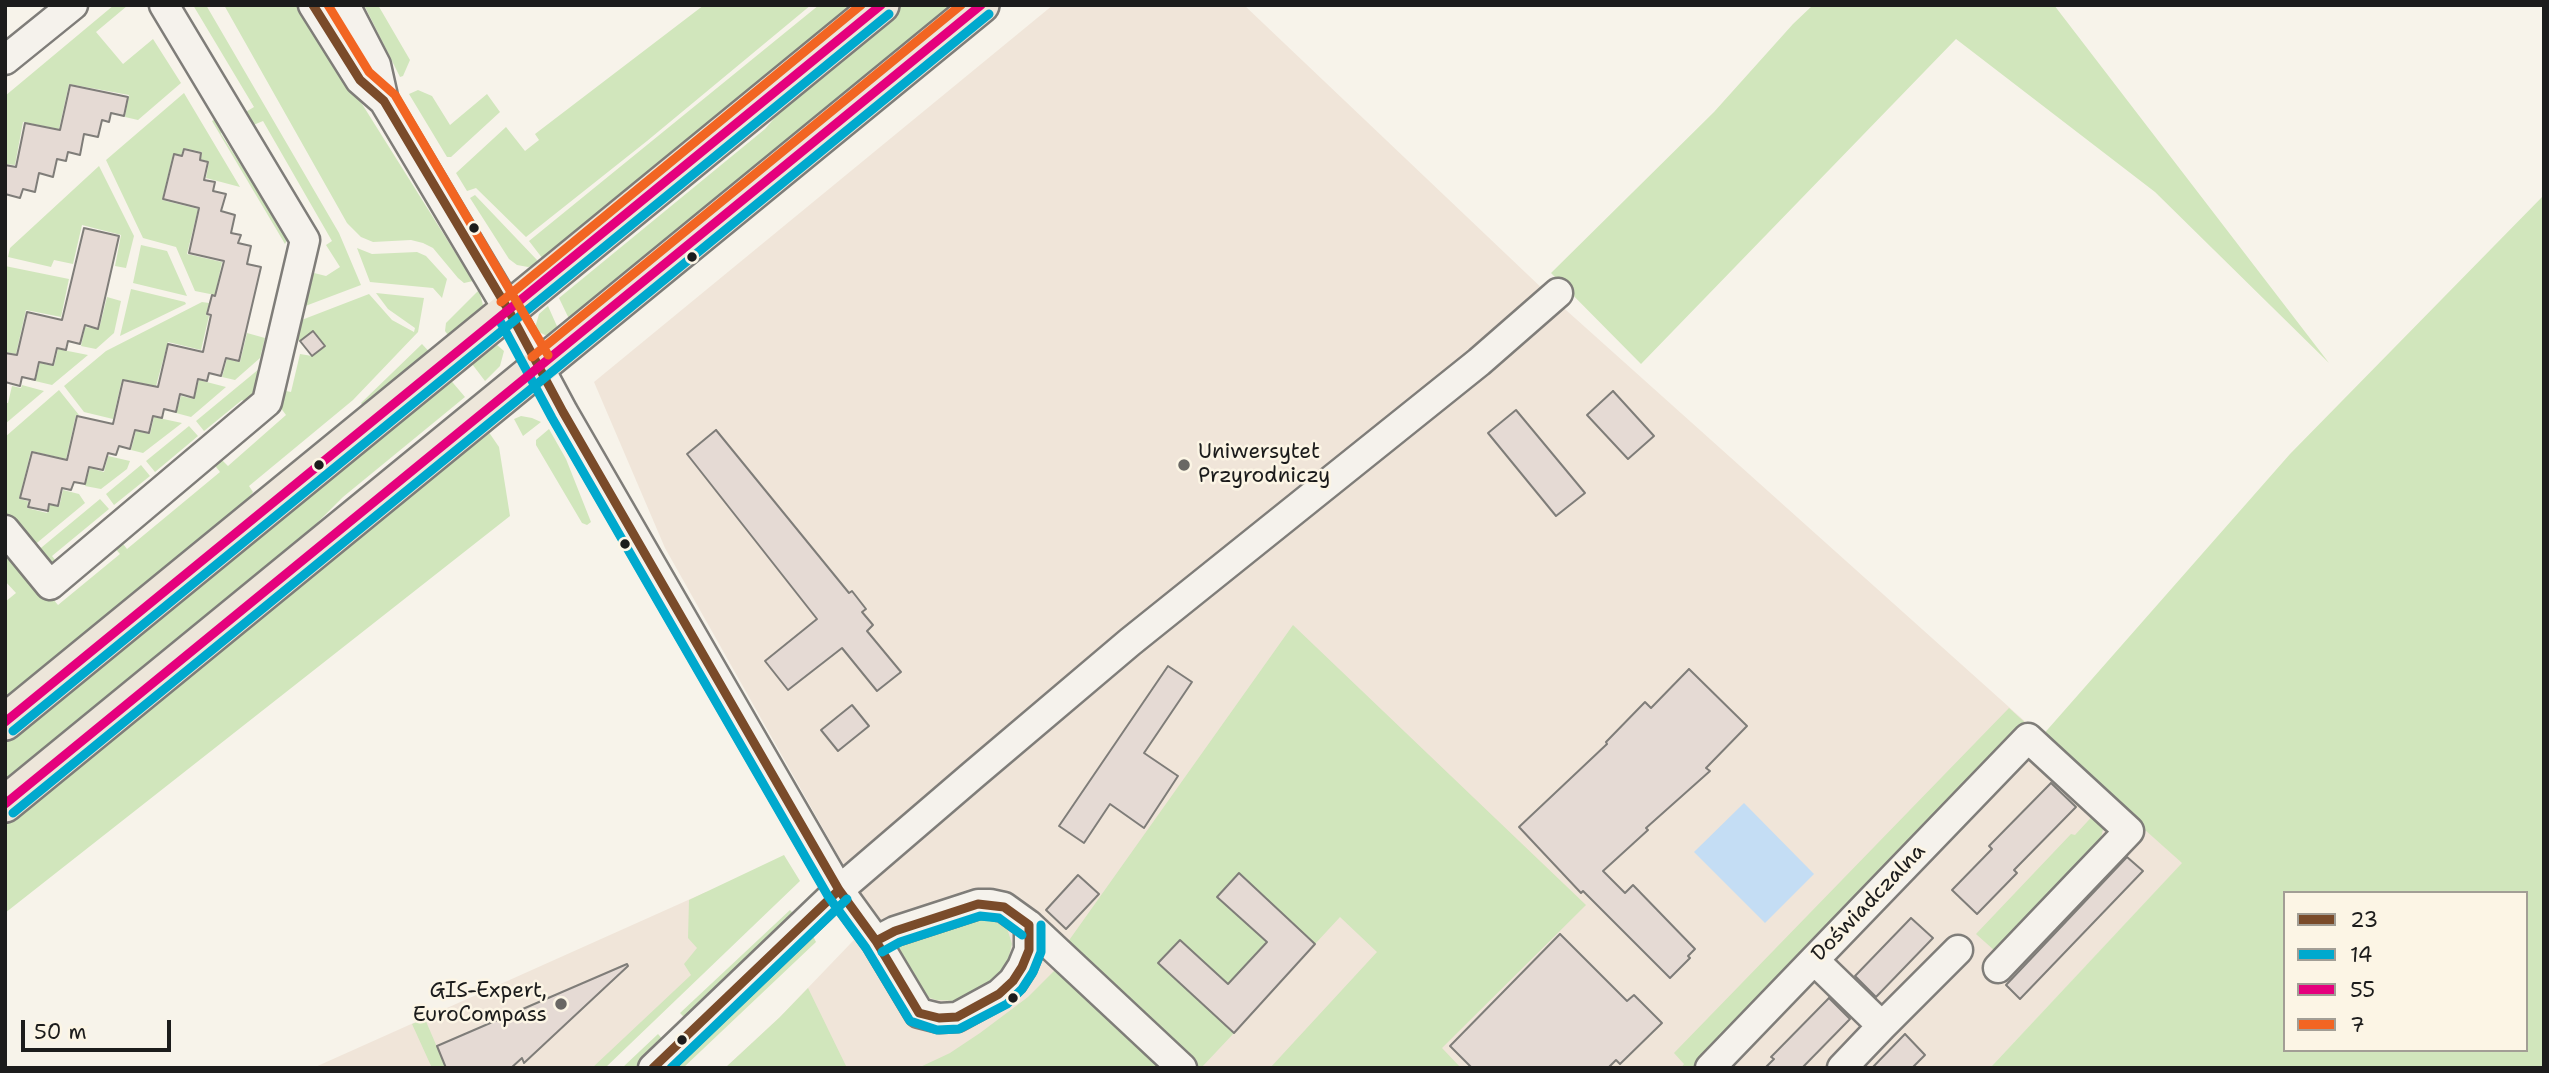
<!DOCTYPE html>
<meta charset="utf-8">
<style>
body{margin:0}
#map{position:relative;width:2549px;height:1073px;overflow:hidden;background:#f7f3ea;font-family:"Shantell Sans",sans-serif}
canvas{display:block}
.frame{position:absolute;inset:0;border:7px solid #1c1c1c;pointer-events:none}
.legend{position:absolute;left:2283px;top:891px;width:245px;height:161px;box-sizing:border-box;background:#fcf5e5;border:2px solid #a29e95;margin:0;padding:9px 12px;list-style:none;font-size:21px;color:#1c1c1c}
.legend li{display:flex;align-items:center;gap:14px;height:35px}
.legend b{width:35px;border:2px solid #a29e95}
.scale{position:absolute;left:21px;top:1020px;width:150px;height:32px;box-sizing:border-box;border:4px solid #1c1c1c;border-top:0;padding-left:9px;font-size:21px;line-height:24px;white-space:nowrap;color:#1c1c1c;-webkit-text-stroke:5px #fcf5e5;paint-order:stroke}
</style>
<div id="map">
<canvas width="2549" height="1073"></canvas>
<div class="frame"></div>
<ul class="legend">
<li><b style="height:9px;background:#7a4b2a"></b>23</li>
<li><b style="height:9px;background:#00a9ce"></b>14</li>
<li><b style="height:9px;background:#e5007d"></b>55</li>
<li><b style="height:9px;background:#f26522"></b>7</li>
</ul>
<div class="scale">50 m</div>
</div>
<script>
const context = document.querySelector('canvas').getContext('2d');
context.lineJoin = 'round';
function paint(path, color) { context.fillStyle = color; context.fill(path, 'evenodd'); }
const toPath = rows => new Path2D(rows.map(r => 'M' + r).join(''));
function trace(path, color, width, dash) { context.strokeStyle = color; context.lineWidth = width; context.lineCap = dash ? 'butt' : 'round'; context.setLineDash(dash || []); context.stroke(path); }
function write(font, color, halo, rows, align = 'center') {
  context.font = font + ' "Shantell Sans",sans-serif'; context.lineWidth = 5; context.setLineDash([]); context.textBaseline = 'middle'; context.strokeStyle = halo; context.fillStyle = color; for (const [text, x, y, turn = 0] of rows) {
    context.save(); context.translate(x, y); context.rotate((+turn || 0) * Math.PI / 180); context.textAlign = isNaN(turn) ? turn : align; if (halo) context.strokeText(text, 0, 0); context.fillText(text, 0, 0); context.restore();
  }
}
paint(toPath([
 [1053,5,1244,5,1547,293,2183,863,1990,1068,725,1068,780,1017,874,919,665,548,594,382],
 [706,892,696,973,595,1068,313,1068]
]), '#f0e5d9');
paint(toPath([
 [114,5,127,6,96,32,123,64,153,39,181,83,138,120,125,117,129,95,69,84,59,129,23,122,15,165,5,164,5,96],
 [193,5,206,5,339,233,361,285,300,308,310,272,326,276,340,267,326,245,332,241,263,121,251,126,244,113,254,107],
 [224,5,300,5,473,281,464,283,458,278,433,248,423,243,411,240,373,242,361,237,347,223],
 [364,5,378,5,410,60,403,76,400,77],
 [704,5,811,5,647,141,526,237,476,188,467,191,456,173,506,127,525,151,539,140,535,134],
 [819,5,865,5,546,263,529,241],
 [897,5,963,5,572,325,559,298,765,129,810,77],
 [1813,5,2054,5,2329,363,2155,192,1956,39,1641,364,1551,273,1714,112,1793,24],
 [418,90,432,96,450,125,487,94,500,112,451,157,447,157,409,94],
 [184,93,240,187,206,178,209,162,201,159,202,152,184,148,181,155,173,154,162,200,198,209,187,254,222,262,215,295,195,291,176,247,143,238,106,160],
 [222,115,225,121,221,134,275,218,285,219,289,236,285,244,212,121],
 [99,166,134,236,126,268,115,266,121,235,82,225,73,264,54,260,51,267,8,257,10,248],
 [475,195,537,260,536,265,528,267,517,265,509,259,470,198],
 [2544,195,2544,1068,1990,1068,2182,863,2041,737,2290,454],
 [2285,893,2526,893,2526,1050,2285,1050],
 [141,245,167,251,187,296,133,283],
 [357,248,372,254,417,252,426,256,447,279,442,298,433,288,370,282],
 [5,266,69,279,61,317,26,310,16,354,5,352],
 [131,289,185,302,186,304,120,336],
 [479,290,484,309,453,342,445,331,446,323],
 [376,293,424,298,418,332,353,400,249,486,253,492,225,526,5,704,5,602,16,593,5,581,5,542,58,605,120,554,113,546,120,540,127,549,220,472,213,463,219,457,228,466,286,415,274,399,276,389,291,392,300,354,312,356,324,346,313,331,300,341,293,338,299,321,369,294,392,320,414,332,415,328,388,309],
 [107,297,121,301,114,333,96,349,81,346,85,327,99,329],
 [202,302,209,303,206,315,209,316,201,350,168,342,156,386,122,379,113,419,84,412,64,386,106,351],
 [548,306,560,333,549,337,537,331,535,328,539,314],
 [247,333,265,338,260,358,235,380,222,377,227,359,240,362],
 [422,344,435,358,364,407,361,403],
 [490,344,496,344,504,351,500,366,485,381,469,360],
 [58,349,88,355,52,385,35,381,40,363,54,366],
 [265,364,257,392,245,402,242,400,204,431,196,421],
 [448,377,465,397,343,497,254,586,5,791,5,736],
 [199,380,226,387,191,417,176,413,181,396,194,399],
 [22,385,44,391,5,424,5,403,8,403,12,386,21,388],
 [59,390,79,415,76,415,66,459,31,451,19,499,28,501,27,508,47,513,50,505,59,507,63,490,79,494,85,503,32,547,5,512,5,437],
 [521,416,532,418,541,422,523,436,514,419],
 [154,417,182,423,143,453,131,450,136,431,150,434],
 [189,426,198,436,155,472,146,461],
 [549,429,566,459,591,522,587,525,582,523,536,445,536,440],
 [488,431,499,447,510,516,5,913,5,822,216,648],
 [108,456,130,461,127,469,101,489,85,486,90,468,104,472],
 [141,465,150,476,114,505,106,494],
 [100,499,109,509,52,556,60,566,53,569,36,552],
 [1293,625,1586,905,1442,1048,1461,1068,1270,1068,1377,952,1340,917,1315,944,1239,873,1217,897,1267,942,1228,984,1180,940,1158,963,1234,1033,1201,1068,1193,1068,1065,946],
 [2009,708,2030,727,1702,1068,1681,1068,1684,1064,1674,1053],
 [2098,810,2105,822,2101,837,1995,951,1976,934,2071,834,2075,835],
 [784,855,800,881,605,1068,592,1068,691,975,684,964,697,948,688,938,689,900],
 [790,910,797,917,687,1020,680,1013],
 [975,918,990,919,1007,928,1012,944,1006,968,996,980,959,1001,936,1000,919,994,894,949,896,945],
 [812,934,816,942,683,1068,669,1068],
 [1059,966,1168,1068,918,1068,950,1053,980,1033,1028,997],
 [808,988,847,1068,725,1068,780,1017],
 [425,1019,446,1068,432,1068,412,1024],
 [658,1034,665,1042,637,1068,622,1068]
]), '#d1e6bc');
paint(toPath([
 [1744,803,1814,874,1765,923,1694,852]
]), '#c4ddf4');
const building = toPath([
 [70,85,128,97,124,116,111,113,109,122,102,120,98,137,84,134,80,155,68,152,66,161,57,159,53,177,39,173,35,192,23,189,20,198,5,194,5,165,16,167,25,123,60,130,70,85],
 [184,149,201,153,200,160,208,162,204,180,215,182,213,191,226,194,221,211,235,215,231,233,241,235,238,243,251,246,247,264,261,267,239,361,226,358,221,376,209,373,207,381,198,379,194,398,180,394,176,412,164,409,162,418,153,416,149,433,135,430,130,449,119,446,116,455,108,453,103,470,89,467,85,484,74,482,71,490,62,488,58,506,49,504,48,511,28,507,30,500,20,498,32,452,67,460,77,416,113,424,123,380,158,387,168,344,203,352,211,315,207,314,212,295,215,296,224,261,189,253,199,208,163,199,174,154,182,156,184,149],
 [84,228,119,236,98,329,85,325,80,344,68,341,66,350,57,348,53,365,39,362,35,380,22,377,20,386,5,382,5,353,17,355,27,312,62,320,84,228],
 [313,331,325,346,312,356,300,341,313,331],
 [1613,391,1654,436,1628,459,1587,415,1613,391],
 [1516,410,1585,493,1556,516,1488,433,1516,410],
 [716,430,849,593,852,591,866,609,862,612,873,625,867,631,901,672,877,691,842,648,788,690,765,661,817,619,687,454,716,430],
 [1168,666,1192,682,1144,753,1178,776,1144,828,1110,804,1084,843,1059,826,1168,666],
 [1689,669,1747,726,1706,768,1710,771,1646,828,1648,830,1603,871,1625,893,1633,885,1695,949,1688,956,1690,958,1670,978,1583,891,1581,893,1519,827,1607,744,1606,742,1645,702,1651,708,1689,669],
 [852,705,869,726,838,751,821,730,852,705],
 [2051,783,2076,807,2014,870,2017,873,1977,914,1952,890,1992,849,1989,846,2051,783],
 [2127,857,2143,871,2020,999,2006,985,2127,857],
 [1239,873,1315,944,1234,1033,1158,963,1180,940,1228,984,1267,942,1217,897,1239,873],
 [1078,875,1099,894,1066,929,1046,910,1078,875],
 [1911,918,1933,938,1876,997,1855,976,1911,918],
 [1560,934,1627,1001,1634,995,1662,1023,1620,1064,1616,1060,1608,1068,1472,1068,1450,1046,1560,934],
 [627,964,628,966,524,1063,522,1058,511,1068,446,1068,437,1046,627,964],
 [1829,998,1850,1019,1802,1068,1765,1068,1774,1059,1771,1057,1829,998],
 [1905,1034,1925,1055,1912,1068,1872,1068,1905,1034]
]);
paint(building, '#e5dad4');
trace(building, '#7f7d79', 2);
const minor = toPath([
 [313,5,360,80,384,101,509,311,563,412,839,890,876,941,919,1013,939,1018,957,1017,999,994,1013,981,1022,967,1029,950,1029,925],
 [345,5,376,65,384,101],
 [5,60,73,5],
 [5,530,50,585,267,402,305,240,164,5],
 [876,941,895,931,978,904,990,904,1004,907,1029,925,1182,1068],
 [1814,960,1882,1026,1842,1068],
 [1882,1026,1958,950],
 [653,1068,839,890,973,775,1130,642,1479,362,1558,293],
 [1710,1068,2028,738,2129,831,1998,968]
]);
const major = toPath([
 [5,722,881,5],
 [5,804,981,5]
]);
trace(minor, '#7f7d79', 33);
trace(major, '#7f7d79', 40);
trace(minor, '#f5f2ec', 28);
trace(major, '#ede6da', 35);
trace(toPath([
 [313,5,360,80,384,101,509,311,563,412,839,890,876,941,919,1013,939,1018,957,1017,999,994,1013,981,1022,967,1029,950,1029,925],
 [876,941,895,931,978,904,1004,907,1029,925],
 [653,1068,839,890]
]), '#7a4b2a', 9);
trace(toPath([
 [500,321,552,418,828,896,866,948,910,1021,937,1030,959,1029,1007,1004,1022,989,1033,972,1041,952,1041,925],
 [13,731,889,14],
 [13,813,989,14],
 [882,952,900,942,980,916,999,918,1022,935],
 [671,1068,847,899]
]), '#00a9ce', 9);
trace(toPath([
 [5,722,881,5],
 [5,804,981,5]
]), '#e5007d', 9);
trace(toPath([
 [328,5,369,72,395,95,548,355],
 [501,302,861,5],
 [532,357,961,5]
]), '#f26522', 9);
for (const [x, y, r, color] of [
 [474,228,6,"#1c1c1c"],
 [692,257,6,"#1c1c1c"],
 [319,465,6,"#1c1c1c"],
 [1184,465,7,"#696764"],
 [625,544,6,"#1c1c1c"],
 [1013,998,6,"#1c1c1c"],
 [561,1004,7,"#696764"],
 [682,1040,6,"#1c1c1c"]
]) { const dot = new Path2D(); dot.arc(x, y, r, 0, 2 * Math.PI); context.fillStyle = color; context.fill(dot); trace(dot, '#fcf5e5', 2.5); }
write('21px', '#1c1c1c', '#fcf5e5', [
 ["Uniwersytet",1198,453],
 ["Przyrodniczy",1198,477],
 ["GIS-Expert,",547,992,"right"],
 ["EuroCompass",547,1016,"right"]
], 'left');
write('21px', '#1c1c1c', '#fcf5e5', [
 ["Doświadczalna",1869,903,-46]
]);
</script>
